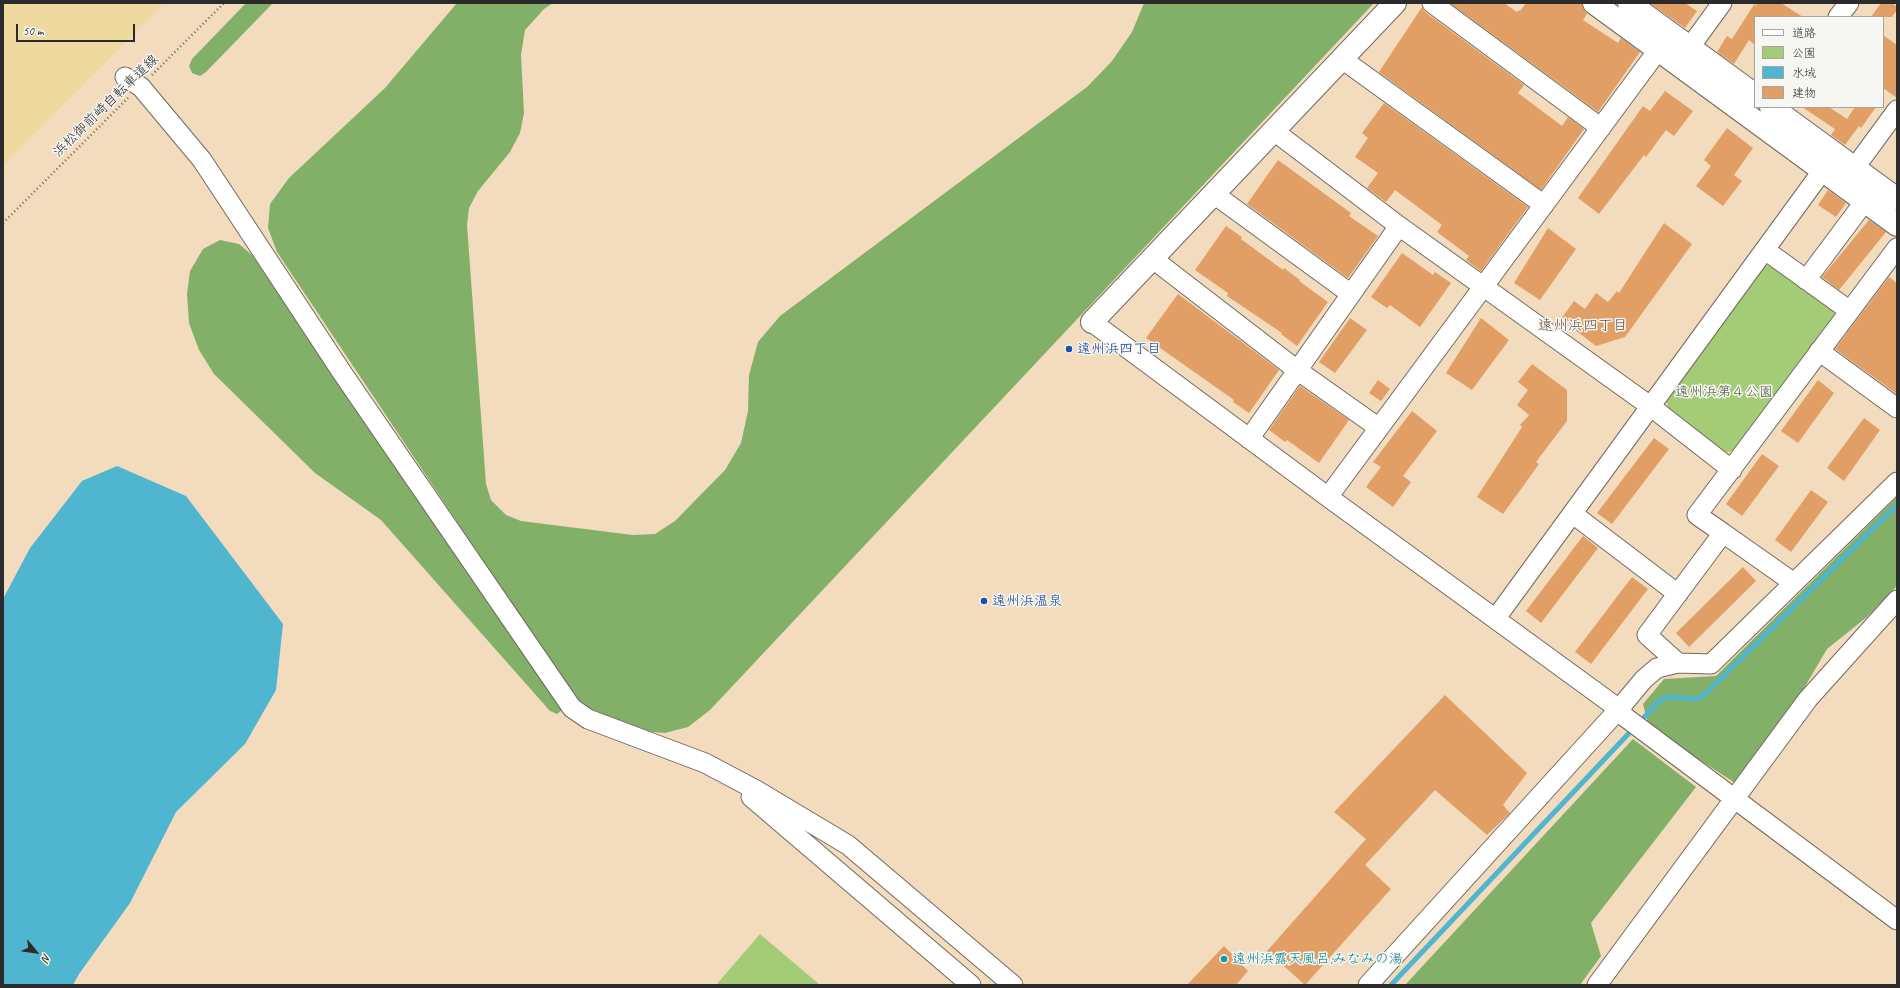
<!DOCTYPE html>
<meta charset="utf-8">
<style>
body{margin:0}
#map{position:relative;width:1900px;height:988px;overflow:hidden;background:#f3dbbe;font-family:Caveat,"Klee One",sans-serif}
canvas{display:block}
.frame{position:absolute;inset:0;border:4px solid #2b2b2b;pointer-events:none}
.legend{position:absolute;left:1754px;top:16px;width:130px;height:92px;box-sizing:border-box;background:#f6f6f2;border:1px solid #a5a5a2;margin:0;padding:5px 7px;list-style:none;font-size:12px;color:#2b2b2b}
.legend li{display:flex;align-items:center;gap:8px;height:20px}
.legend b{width:20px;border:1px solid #a5a5a2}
.north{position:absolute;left:16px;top:932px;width:40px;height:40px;-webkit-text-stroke:3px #f6f6f2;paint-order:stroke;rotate:119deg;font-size:11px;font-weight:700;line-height:16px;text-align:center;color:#2b2b2b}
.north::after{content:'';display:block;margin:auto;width:14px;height:18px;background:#2b2b2b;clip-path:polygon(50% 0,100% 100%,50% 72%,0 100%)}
.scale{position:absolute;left:16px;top:24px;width:119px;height:18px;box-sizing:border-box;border:2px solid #2b2b2b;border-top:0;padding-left:5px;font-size:12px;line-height:14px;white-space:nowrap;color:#2b2b2b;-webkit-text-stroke:3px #f6f6f2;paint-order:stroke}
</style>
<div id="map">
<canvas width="1900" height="988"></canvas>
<div class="frame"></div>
<ul class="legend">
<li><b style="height:5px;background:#fff"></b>道路</li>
<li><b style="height:11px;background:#a4cc77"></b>公園</li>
<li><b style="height:11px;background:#50b5cf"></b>水域</li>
<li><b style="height:11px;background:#e19f66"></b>建物</li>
</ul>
<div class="north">N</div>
<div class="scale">50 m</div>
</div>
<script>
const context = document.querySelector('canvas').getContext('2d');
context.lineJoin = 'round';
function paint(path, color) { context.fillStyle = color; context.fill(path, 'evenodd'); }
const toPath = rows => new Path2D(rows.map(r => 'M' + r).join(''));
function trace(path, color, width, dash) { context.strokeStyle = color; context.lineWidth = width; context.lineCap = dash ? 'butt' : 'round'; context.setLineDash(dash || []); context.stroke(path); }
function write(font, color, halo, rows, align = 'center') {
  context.font = font + ' Caveat,"Klee One",sans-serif'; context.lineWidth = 3; context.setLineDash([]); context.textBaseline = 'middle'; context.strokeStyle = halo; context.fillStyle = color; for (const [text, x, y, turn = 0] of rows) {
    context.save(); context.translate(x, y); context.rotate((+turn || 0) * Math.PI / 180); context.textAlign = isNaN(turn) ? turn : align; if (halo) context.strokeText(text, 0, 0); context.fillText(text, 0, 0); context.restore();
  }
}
paint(toPath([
 [1764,265,1774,266,1834,310,1835,318,1737,450,1724,453,1669,411,1665,396],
 [760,934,820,985,716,985]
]), '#a4cc77');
paint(toPath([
 [246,3,273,3,206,72,200,76,192,73,189,66,192,59],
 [457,3,553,3,544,9,525,30,521,55,524,113,520,133,510,152,478,191,469,208,467,225,486,484,491,500,506,515,521,521,633,535,655,534,675,521,725,470,741,443,748,411,749,375,758,342,780,316,1087,87,1112,61,1132,32,1144,3,1374,3,710,710,688,727,665,733,641,731,600,715,580,701,564,682,277,252,268,228,270,204,289,178,385,88],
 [220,240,239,244,252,255,561,703,562,710,557,714,550,711,381,520,315,473,214,374,199,350,189,323,187,294,190,271,203,249],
 [1897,497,1897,586,1867,617,1827,649,1800,695,1735,783,1649,727,1643,704,1664,679,1716,676],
 [1633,739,1696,787,1591,923,1601,956,1580,985,1405,985]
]), '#83b068');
paint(toPath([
 [3,3,164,3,3,166]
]), '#eeda9e');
paint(toPath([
 [117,466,186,496,283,624,276,690,245,744,176,812,130,903,79,974,73,985,3,985,3,599,30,548,82,481]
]), '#50b5cf');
trace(toPath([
 [1639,723,1659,701,1668,697,1695,699,1703,696,1897,505],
 [1391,985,1633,729]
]), '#50b5cf', 5);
paint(toPath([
 [1450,3,1504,3,1517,12,1519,10,1520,11,1526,3,1582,3,1583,8,1587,14,1583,20,1618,43,1621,38,1640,52,1598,112],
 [1650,3,1685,3,1697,11,1685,28],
 [1755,3,1755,7,1757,3,1781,3,1803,17,1755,17,1755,45,1749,40,1734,64,1717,52,1727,36,1732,39],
 [1881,3,1892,3,1897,7,1897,10,1892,17,1871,17],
 [1422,7,1425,12,1524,85,1518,93,1562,126,1568,117,1584,129,1541,190,1379,72],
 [1883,35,1897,45,1897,98,1883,88],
 [1665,91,1693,111,1674,136,1666,130,1646,157,1644,155,1599,214,1578,198,1643,106,1650,111],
 [1384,103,1528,207,1481,271,1466,260,1469,256,1437,232,1442,225,1395,190,1386,202,1367,188,1378,173,1355,157,1368,138,1362,133],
 [1802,107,1829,107,1847,119,1855,107,1876,107,1861,128,1859,126,1845,145,1831,135,1835,129],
 [1727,128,1753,148,1734,175,1742,181,1723,206,1696,186,1711,166,1704,160],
 [1278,160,1351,213,1349,216,1378,236,1348,278,1247,204],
 [1828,190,1846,203,1836,217,1818,205],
 [1869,220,1886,232,1839,290,1822,277],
 [1664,223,1692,244,1625,337,1596,346,1561,319,1574,301,1585,309,1596,293,1608,302,1617,291,1619,293],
 [1226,226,1242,237,1241,239,1283,270,1284,268,1300,280,1299,281,1328,302,1297,346,1281,334,1282,333,1227,296,1228,293,1195,270],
 [1548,228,1576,249,1540,300,1514,283],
 [1402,253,1433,275,1435,272,1451,283,1420,327,1390,305,1387,308,1371,297],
 [1889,277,1897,283,1897,394,1835,349],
 [1178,294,1279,370,1249,413,1233,402,1234,400,1146,338],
 [1350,318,1367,330,1335,373,1319,362],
 [1481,318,1509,340,1472,390,1446,373],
 [1532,364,1567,390,1567,421,1536,462,1539,464,1503,514,1477,497,1522,427,1520,425,1529,415,1517,405,1528,390,1518,382],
 [1378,380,1390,389,1381,401,1369,393],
 [1818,380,1834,393,1798,443,1781,431],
 [1300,386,1349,420,1319,463,1287,440,1285,442,1269,430],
 [1412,411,1437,431,1403,476,1411,482,1393,507,1366,487,1381,467,1373,462],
 [1864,418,1880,430,1844,481,1827,468],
 [1654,438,1669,449,1612,524,1597,513],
 [1762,454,1779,466,1742,516,1726,504],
 [1811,490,1828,502,1791,552,1775,540],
 [1583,536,1598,548,1541,623,1526,611],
 [1743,567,1756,581,1689,647,1676,633],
 [1632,577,1648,589,1591,664,1575,652],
 [1445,695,1527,773,1503,805,1510,813,1487,835,1435,790,1365,865,1391,889,1305,985,1267,951,1366,839,1334,812],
 [1224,946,1248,971,1236,985,1187,985]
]), '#e19f66');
const minor = toPath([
 [1432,3,1601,128],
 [1838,17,1849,3],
 [1690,47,1722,3],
 [1342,59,1544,205],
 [125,77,141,87,202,160,341,371,572,708,588,719,705,763,756,790,848,845,1013,985],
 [1274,131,1399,226,1650,406,1732,470],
 [1845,181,1897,110],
 [1214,194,1351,294],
 [1765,250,1850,311],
 [1153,259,1297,370,1379,428],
 [1806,280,1865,201],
 [1092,322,1328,497,1619,709,1625,717,1897,920],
 [1819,351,1897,408],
 [1249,439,1399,226],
 [1328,497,1667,38],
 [1573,514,1678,594],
 [1723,533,1794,583],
 [1496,618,1831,159],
 [1678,663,1647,635,1723,533,1697,515,1897,248],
 [751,797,971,985],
 [1368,985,1619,709,1644,679,1657,668,1678,663,1711,664,1897,482],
 [1597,985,1808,699,1897,600]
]);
const tertiary = toPath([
 [1594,3,1897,225],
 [1629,3,1755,95],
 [1771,107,1897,199],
 [1092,322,1395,3]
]);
trace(minor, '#71695e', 21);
trace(tertiary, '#71695e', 24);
trace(toPath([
 [152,75,224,3],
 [3,223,128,98]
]), '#71695e', 2.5, [1, 3]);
trace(minor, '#fff', 19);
trace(tertiary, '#fff', 22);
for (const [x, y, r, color] of [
 [1069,349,4,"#1a4fb4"],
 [984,601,4,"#1a4fb4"],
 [1224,959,4,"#0f9aa8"]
]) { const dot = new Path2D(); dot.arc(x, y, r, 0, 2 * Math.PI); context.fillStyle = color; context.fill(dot); trace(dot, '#f6f6f2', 1.5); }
write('14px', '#2b2b2b', '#f6f6f2', [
 ["浜松御前崎自転車道線",106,106,-44]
]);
write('14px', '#164399', '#f6f6f2', [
 ["遠州浜四丁目",1077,349],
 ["遠州浜温泉",992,601]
], 'left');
write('14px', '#4f5b42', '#f6f6f2', [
 ["遠州浜第４公園",1724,392]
]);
write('14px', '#0d838f', '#f6f6f2', [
 ["遠州浜露天風呂;みなみの湯",1232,959]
], 'left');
write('15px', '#6b5440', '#f6f6f2', [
 ["遠州浜四丁目",1583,326]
]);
</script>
